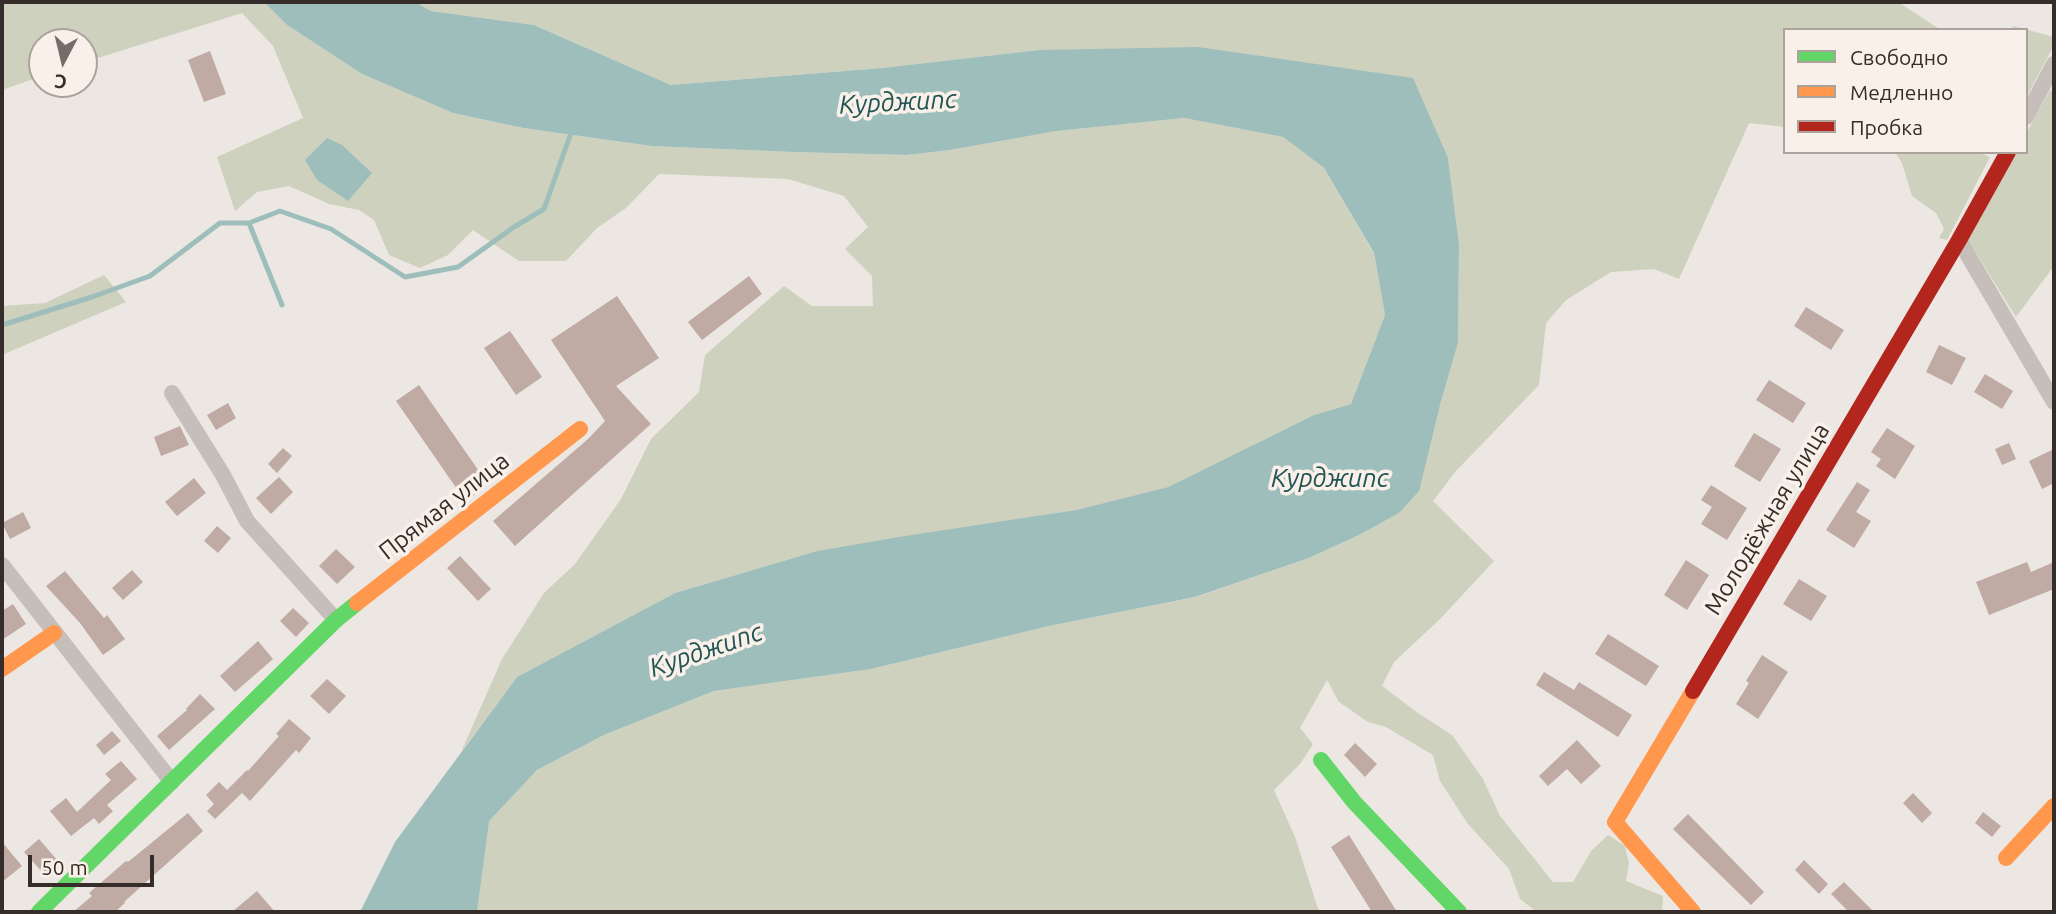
<!DOCTYPE html>
<meta charset="utf-8">
<style>
body{margin:0}
#map{position:relative;width:2056px;height:914px;overflow:hidden;background:#ece7e2;font-family:Ubuntu,sans-serif}
canvas{display:block}
.frame{position:absolute;inset:0;border:4px solid #362c29;pointer-events:none}
.legend{position:absolute;left:1783px;top:28px;width:245px;height:126px;box-sizing:border-box;background:#f9f0e9;border:2px solid #aba29c;margin:0;padding:9px 12px;list-style:none;font-size:21px;color:#362c29}
.legend li{display:flex;align-items:center;gap:14px;height:35px}
.legend b{width:35px;border:2px solid #aba29c}
.north{position:absolute;left:28px;top:28px;width:70px;height:70px;box-sizing:border-box;background:#f9f0e9;border:2px solid #aba29c;border-radius:50%;rotate:187deg;font-size:19px;font-weight:700;line-height:28px;text-align:center;color:#362c29}
.north::after{content:'';display:block;margin:auto;width:24px;height:32px;background:#766d6a;clip-path:polygon(50% 0,100% 100%,50% 72%,0 100%)}
.scale{position:absolute;left:28px;top:855px;width:126px;height:32px;box-sizing:border-box;border:4px solid #362c29;border-top:0;padding-left:9px;font-size:21px;line-height:24px;white-space:nowrap;color:#362c29;-webkit-text-stroke:5px #f9f0e9;paint-order:stroke}
</style>
<div id="map">
<canvas width="2056" height="914"></canvas>
<div class="frame"></div>
<ul class="legend">
<li><b style="height:9px;background:#63d668"></b>Свободно</li>
<li><b style="height:9px;background:#ff974d"></b>Медленно</li>
<li><b style="height:9px;background:#b3261e"></b>Пробка</li>
</ul>
<div class="north">С</div>
<div class="scale">50 m</div>
</div>
<script>
const context = document.querySelector('canvas').getContext('2d');
context.lineJoin = 'round';
function paint(path, color) { context.fillStyle = color; context.fill(path, 'evenodd'); }
const toPath = rows => new Path2D(rows.map(r => 'M' + r).join(''));
function trace(path, color, width, dash) { context.strokeStyle = color; context.lineWidth = width; context.lineCap = dash ? 'butt' : 'round'; context.setLineDash(dash || []); context.stroke(path); }
function write(font, color, halo, rows, align = 'center') {
  context.font = font + ' Ubuntu,sans-serif'; context.lineWidth = 7; context.setLineDash([]); context.textBaseline = 'middle'; context.strokeStyle = halo; context.fillStyle = color; for (const [text, x, y, turn = 0] of rows) {
    context.save(); context.translate(x, y); context.rotate((+turn || 0) * Math.PI / 180); context.textAlign = isNaN(turn) ? turn : align; if (halo) context.strokeText(text, 0, 0); context.fillText(text, 0, 0); context.restore();
  }
}
paint(toPath([
 [2,2,264,2,287,25,362,74,453,113,523,128,651,146,793,152,907,155,950,150,1057,131,1184,118,1283,137,1324,168,1374,254,1385,315,1351,404,1314,415,1168,487,1076,510,817,551,675,593,517,677,461,752,502,659,544,593,575,564,621,499,651,439,699,392,705,355,784,286,812,306,873,306,872,276,845,249,868,227,844,196,788,179,659,174,626,208,597,228,566,261,519,261,473,230,448,255,420,268,389,255,374,220,359,210,329,204,289,186,257,192,235,211,217,157,303,118,273,46,242,13,88,61,84,61,84,42,42,42,42,76,2,90],
 [415,2,1898,2,1941,30,1785,30,1785,127,1749,123,1679,279,1654,269,1611,272,1566,300,1546,323,1539,385,1456,471,1433,501,1494,561,1440,619,1394,662,1382,686,1418,713,1452,735,1483,779,1500,816,1553,882,1573,882,1591,851,1608,835,1625,846,1629,863,1626,881,1663,896,1662,912,1537,912,1520,899,1509,869,1468,824,1440,781,1433,755,1386,727,1368,722,1339,702,1327,680,1300,728,1313,744,1300,764,1274,790,1295,837,1319,912,477,912,488,821,537,770,604,735,714,691,871,669,1049,626,1196,597,1309,558,1361,534,1399,513,1440,405,1458,343,1459,244,1448,158,1039,50,882,68,671,85,534,25,431,11],
 [2013,26,2054,37,2054,45,2026,98,2026,30,2012,30],
 [2050,90,2054,94,2054,266,2016,317,1968,240,2016,152,2026,152,2026,134],
 [1895,152,1977,152,1990,157,1947,240,1939,238,1944,229,1936,213,1912,196,1902,163],
 [104,275,126,302,2,355,2,306,45,303]
]), '#ced1bd');
paint(toPath([
 [264,2,415,2,431,11,534,25,671,85,882,68,1039,50,1198,47,1413,78,1448,158,1459,244,1458,343,1440,405,1419,491,1399,513,1361,534,1309,558,1195,597,1049,626,871,669,714,691,604,735,537,770,489,821,477,912,360,912,395,842,517,677,675,593,790,559,817,551,905,536,1076,510,1168,487,1314,415,1351,404,1385,315,1374,253,1324,168,1283,137,1184,118,1057,131,950,150,907,155,793,152,651,146,523,128,453,113,362,74,287,25],
 [327,138,342,145,372,173,348,201,317,180,305,160]
]), '#9ebebc');
trace(toPath([
 [249,223,280,211,331,229,405,277,458,267,514,227,544,209,572,130],
 [2,325,92,297,150,276,220,223,249,223,282,305]
]), '#9ebebc', 5);
paint(toPath([
 [210,51,226,94,204,102,188,60],
 [749,276,762,294,702,340,688,322],
 [617,296,659,358,616,386,651,424,515,546,493,521,588,439,605,421,551,340],
 [1806,307,1844,330,1831,350,1794,326],
 [510,331,542,377,516,395,484,348],
 [1939,345,1966,358,1952,385,1926,372],
 [1985,374,2013,391,2002,409,1974,392],
 [1769,380,1806,403,1793,423,1756,400],
 [419,385,488,484,466,502,396,401],
 [228,403,236,418,216,430,207,415],
 [180,426,189,445,161,456,154,437],
 [1887,428,1915,446,1895,479,1876,466,1881,459,1871,452],
 [1754,433,1781,449,1760,482,1734,466],
 [2009,443,2016,459,2002,465,1995,449],
 [283,448,292,456,277,473,268,464],
 [2054,449,2054,483,2042,489,2029,461],
 [279,477,293,492,271,514,256,498],
 [194,478,206,493,177,516,165,502],
 [1857,482,1870,490,1856,512,1871,521,1854,548,1826,530],
 [1711,485,1747,508,1727,540,1701,524,1712,507,1701,500],
 [23,512,31,528,10,539,2,523],
 [217,526,231,538,218,553,204,541],
 [336,549,355,567,337,584,319,566],
 [460,556,491,589,478,601,447,568],
 [1686,560,1709,575,1687,610,1664,595],
 [2027,562,2031,572,2054,562,2054,589,1989,615,1976,582],
 [132,570,143,582,123,600,112,588],
 [65,571,104,618,107,615,125,639,103,655,80,623,46,586],
 [1799,579,1827,596,1811,621,1783,604],
 [13,604,26,624,2,640,2,611],
 [293,608,309,623,296,637,280,621],
 [1608,634,1659,666,1646,686,1595,654],
 [258,641,273,659,235,692,220,676],
 [1762,655,1788,672,1758,719,1736,704,1749,683,1746,681],
 [1544,672,1574,690,1579,682,1632,715,1618,737,1536,685],
 [327,679,346,696,329,714,310,696],
 [200,694,215,709,169,750,157,736,187,710,186,709],
 [289,719,311,738,299,753,296,750,250,801,242,793,215,819,207,811,214,804,206,795,219,782,227,790,247,770,248,771,279,736,276,734],
 [112,731,121,741,104,755,96,745],
 [1577,740,1601,766,1581,784,1567,769,1548,786,1539,776],
 [1355,743,1377,764,1365,777,1344,755],
 [121,761,137,779,107,805,113,811,99,824,94,818,71,836,50,811,66,798,77,812,111,780,105,774],
 [1913,793,1932,813,1922,823,1903,803],
 [1983,812,2001,826,1992,837,1975,823],
 [188,813,203,831,124,902,125,903,115,912,73,912,92,896,89,893,126,861,128,862],
 [1688,814,1764,892,1751,905,1673,829],
 [1349,835,1397,912,1372,912,1331,847],
 [39,839,58,861,44,874,24,852],
 [2,842,22,866,2,882],
 [1804,860,1828,884,1819,894,1795,870],
 [1844,882,1874,912,1849,912,1831,894],
 [257,891,275,912,232,912]
]), '#bfaaa4');
trace(toPath([
 [2026,117,2054,64],
 [1959,240,2054,402],
 [172,393,223,475,247,521,336,620],
 [2,565,172,782]
]), '#c5beba', 16);
trace(toPath([
 [1321,760,1354,802,1459,912],
 [39,912,336,620,357,603]
]), '#63d668', 16);
trace(toPath([
 [357,603,580,429],
 [2,669,54,633],
 [1693,691,1615,822,1693,912],
 [2006,858,2054,806]
]), '#ff974d', 16);
trace(toPath([
 [1693,691,1959,240,2008,152]
]), '#b3261e', 16);
write('24px', '#362c29', '#f9f0e9', [
 ["Прямая улица",444,506,-38],
 ["Молодёжная улица",1767,519,-59]
]);
write('italic 26px', '#215555', '#f9f0e9', [
 ["Курджипс",898,102,-3],
 ["Курджипс",1330,478],
 ["Курджипс",706,650,-19]
]);
</script>
